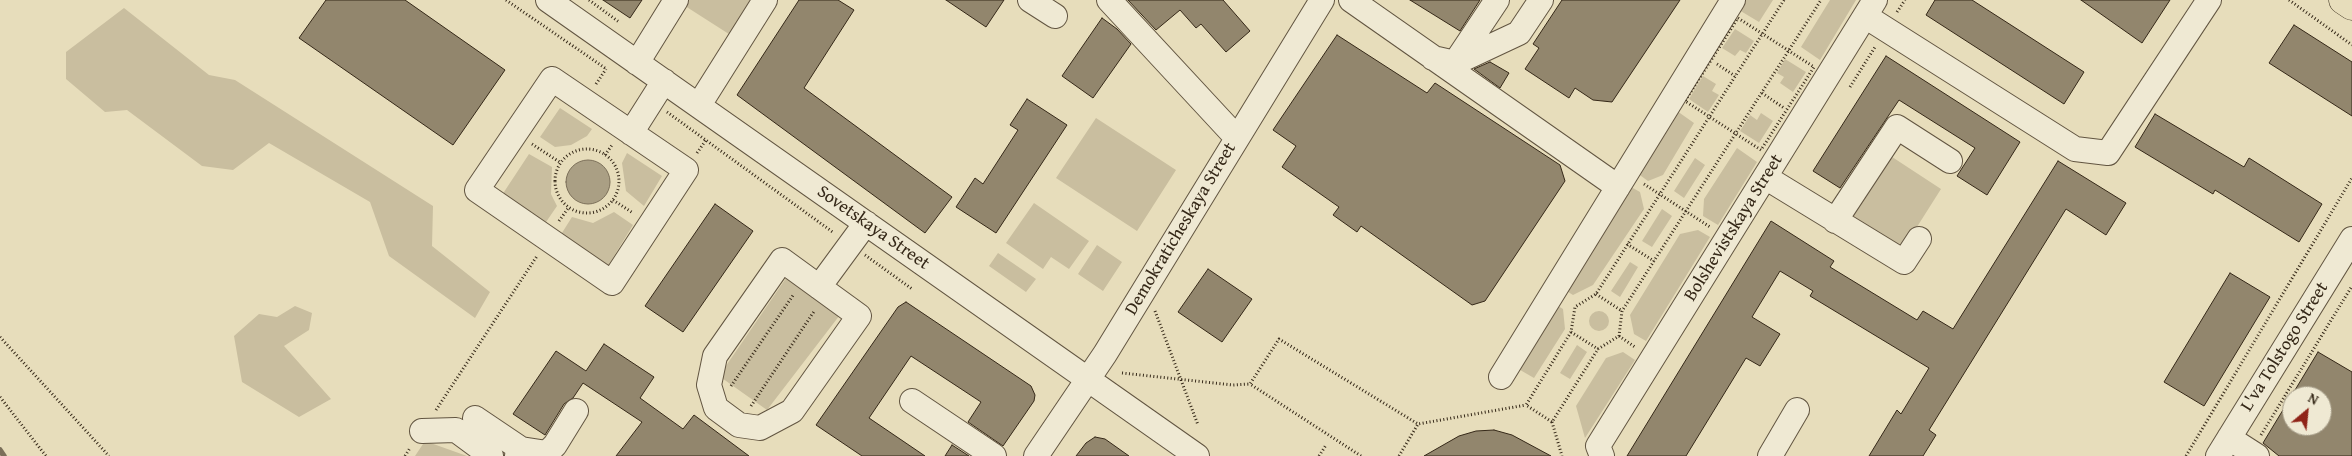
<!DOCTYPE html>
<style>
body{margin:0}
#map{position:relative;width:2352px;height:456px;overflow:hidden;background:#e7ddbb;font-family:"Gentium Book Plus",serif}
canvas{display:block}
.north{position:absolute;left:2282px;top:386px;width:50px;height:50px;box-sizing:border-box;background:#efe9d3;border:1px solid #a59c88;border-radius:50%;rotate:28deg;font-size:14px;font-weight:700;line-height:20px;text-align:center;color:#352818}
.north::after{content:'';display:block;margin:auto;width:18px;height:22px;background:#8f2418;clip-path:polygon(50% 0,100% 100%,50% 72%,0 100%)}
</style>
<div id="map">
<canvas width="2352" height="456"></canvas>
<div class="north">N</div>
</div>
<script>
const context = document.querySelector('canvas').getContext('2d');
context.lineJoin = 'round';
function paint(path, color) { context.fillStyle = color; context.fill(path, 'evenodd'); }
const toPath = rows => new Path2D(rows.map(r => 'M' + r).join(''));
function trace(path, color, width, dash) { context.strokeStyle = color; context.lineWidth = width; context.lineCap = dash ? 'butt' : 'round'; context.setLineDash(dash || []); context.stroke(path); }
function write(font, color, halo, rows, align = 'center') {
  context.font = font + ' "Gentium Book Plus",serif'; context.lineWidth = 4; context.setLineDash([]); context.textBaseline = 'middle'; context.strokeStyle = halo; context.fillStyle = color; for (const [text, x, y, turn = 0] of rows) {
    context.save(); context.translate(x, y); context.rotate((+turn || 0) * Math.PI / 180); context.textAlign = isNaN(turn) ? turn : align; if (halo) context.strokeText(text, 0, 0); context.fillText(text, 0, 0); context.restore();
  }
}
paint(toPath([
 [685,0,755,0,732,36,682,4],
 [1745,0,1773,0,1759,22,1739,10],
 [1830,0,1856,0,1820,60,1801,47],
 [124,8,209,75,235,80,433,206,432,246,490,292,475,318,389,256,370,202,269,143,233,170,202,166,127,110,105,112,66,79,66,52],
 [1735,29,1754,41,1746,53,1740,50,1735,56,1722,48],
 [1785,59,1806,72,1793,92,1780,83,1784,77,1777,73],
 [1703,76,1716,84,1712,91,1719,95,1708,112,1689,99],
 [560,108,592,129,587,136,571,145,555,147,540,137],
 [1677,111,1694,123,1663,175,1648,181,1637,173],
 [1761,113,1773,121,1759,143,1740,131,1750,115,1757,120],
 [1096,118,1176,170,1137,231,1056,178],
 [1737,148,1757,162,1718,225,1703,216,1704,199],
 [627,153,662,176,644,206,626,191,622,163],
 [1886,153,1941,189,1903,249,1847,212],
 [529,154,552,167,551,194,557,206,544,225,502,195],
 [1695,158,1705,165,1684,198,1674,191],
 [1631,187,1640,192,1644,209,1593,285,1573,295,1565,290],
 [1034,203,1089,241,1069,269,1051,257,1043,269,1006,243],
 [1662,209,1672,216,1652,247,1642,241],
 [614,212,633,225,606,269,560,236,572,217,593,223],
 [1698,230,1710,237,1646,341,1634,334,1630,315,1680,234],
 [1097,245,1122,262,1103,291,1078,274],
 [998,253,1036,279,1026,292,989,266],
 [1630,262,1638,267,1620,297,1611,291],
 [793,268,846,307,767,410,719,376],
 [1553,303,1563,309,1565,329,1534,378,1515,367],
 [295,306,312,313,309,330,284,346,331,399,299,417,242,382,234,336,259,314,277,317],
 '1589 321a10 10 0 1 1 20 0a10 10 0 1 1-20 0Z',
 [1577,345,1587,352,1570,379,1560,373],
 [1623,352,1635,360,1585,438,1576,406,1606,358],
 [425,441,467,456,415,456]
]), '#c9be9f');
const water = toPath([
 '566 182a22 22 0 1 1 44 0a22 22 0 1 1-44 0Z'
]);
paint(water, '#aa9f84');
trace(water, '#7b6f59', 1);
trace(toPath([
 [0,450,4,456]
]), '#7b6f59', 5.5);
const building = toPath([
 [326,0,405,0,505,70,453,145,299,38,326,0],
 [603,0,642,0,630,18,603,0],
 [799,0,838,0,854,10,804,88,952,197,925,233,737,95,799,0],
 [946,0,1004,0,986,27,946,0],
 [1128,0,1223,0,1250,31,1226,52,1201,24,1196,28,1180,10,1156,30,1128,0],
 [1410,0,1480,0,1460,31,1410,0],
 [1562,0,1680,0,1612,102,1593,100,1575,88,1569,98,1525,69,1539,48,1533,44,1562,0],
 [1935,0,1972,0,2084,72,2064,104,1926,15,1935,0],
 [2081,0,2170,0,2142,43,2081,0],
 [1102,18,1117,29,1131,44,1093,98,1062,76,1102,18],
 [2294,25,2352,62,2352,116,2269,63,2294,25],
 [1337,35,1427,93,1435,83,1560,165,1565,181,1485,301,1472,305,1361,226,1357,232,1333,215,1339,207,1282,167,1296,146,1273,130,1337,35],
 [1886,56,2020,142,1987,195,1957,176,1975,148,1899,100,1840,188,1813,171,1886,56],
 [1490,62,1509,73,1500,88,1474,69,1490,62],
 [1027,99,1067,125,996,233,956,207,975,178,983,184,1018,130,1010,125,1027,99],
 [2155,114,2244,167,2249,158,2322,204,2299,242,2215,190,2213,194,2135,147,2155,114],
 [2058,161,2126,203,2106,235,2066,209,1929,430,1936,435,1923,456,1869,456,1897,410,1901,414,1929,368,1810,296,1813,291,1780,271,1752,317,1780,334,1760,366,1746,358,1686,456,1627,456,1771,221,1834,261,1830,267,1917,320,1923,311,1953,329,2058,161],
 [715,204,753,231,683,332,645,306,715,204],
 [1208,269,1252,299,1222,342,1178,312,1208,269],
 [2230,273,2270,297,2204,406,2164,382,2230,273],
 [906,302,1031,386,1035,395,1034,401,1003,446,968,422,981,402,911,356,869,418,925,456,862,456,816,425,898,307,906,302],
 [604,344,654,377,640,398,683,429,694,415,749,456,616,456,642,422,583,383,573,398,564,404,545,435,513,414,556,351,586,371,604,344],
 [2318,352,2352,372,2352,456,2279,456,2263,443,2318,352],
 [2292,396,2322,396,2322,426,2292,426,2292,396],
 [1494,430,1512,435,1551,456,1424,456,1459,436,1476,431,1494,430],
 [1095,437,1105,439,1129,456,1076,456,1086,443,1095,437],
 [952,445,969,456,945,456,952,445]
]);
paint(building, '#92866d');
trace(building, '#352818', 1);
const minor = toPath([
 [548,0,1197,456],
 [1030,0,1055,16],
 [1109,0,1237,138],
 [1351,0,1618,187],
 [1865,16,2075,149,2108,153,2209,0],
 [1433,58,1455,63,1519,33,1541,0],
 [637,63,676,0],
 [1455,63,1497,0],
 [552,79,686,170,612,283,477,190,552,79],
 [699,105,765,0],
 [631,133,664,81],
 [1765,177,1904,262,1919,239],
 [1835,221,1897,127,1950,161],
 [782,260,859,316,792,411,760,428,739,425,716,408,709,385,715,356,782,260],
 [819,287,866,223],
 [1501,377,1733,0],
 [912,401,994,456],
 [475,418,521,449],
 [422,431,456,430,491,456],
 [2229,438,2257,456],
 [517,456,521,449,547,453,555,445,576,411],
 [1036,456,1105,354,1322,0],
 [1602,456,1598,446,1875,0],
 [1770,456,1797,410],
 [2218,456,2352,239]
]);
const major = toPath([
 [2343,0,2352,6]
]);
trace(minor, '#625541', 26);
trace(major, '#352818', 29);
trace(toPath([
 [506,0,605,68],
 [589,0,619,22],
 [1784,0,1596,294,1575,307,1571,332,1526,405,1552,422,1598,349,1619,336,1622,311,1821,0],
 [2289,0,2352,45],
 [1897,12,1905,0],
 [1738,18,1814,67,1761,150,1685,101,1738,18],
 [1717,64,1735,76],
 [596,84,606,69],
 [1850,87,1875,47],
 [1762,93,1784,108],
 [667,112,834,233],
 [532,144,561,163],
 '555 181a32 32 0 1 1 64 0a32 32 0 1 1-64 0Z',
 [697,153,706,140],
 [605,155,612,145],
 [1644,184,1710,227],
 [613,200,633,213],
 [559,221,569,207],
 [1627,244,1654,261],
 [865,255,912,289],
 [1596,294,1622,311],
 [1155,311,1198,425],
 [1571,332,1598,349],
 [1619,336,1635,347],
 [0,337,109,456],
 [1122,373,1233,385,1250,384],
 [731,386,794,294],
 [0,397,46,456],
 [751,406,815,310],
 [436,410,537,256],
 [1552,422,1562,456],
 [2261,435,2352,286],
 [405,456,410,448],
 [1319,456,1326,445],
 [1361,456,1250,384,1279,339,1418,424,1526,405],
 [1399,456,1418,424],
 [2186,456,2352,178]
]), '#352818', 3, [1, 2.5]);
trace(minor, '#efe9d3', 24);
trace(major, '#e7ddbb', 28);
write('18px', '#352818', '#efe9d3', [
 ["Sovetskaya Street",873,228,35],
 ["Bolshevistskaya Street",1734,228,-58],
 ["Demokraticheskaya Street",1181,229,-59],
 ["L'va Tolstogo Street",2285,347,-58]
]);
</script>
